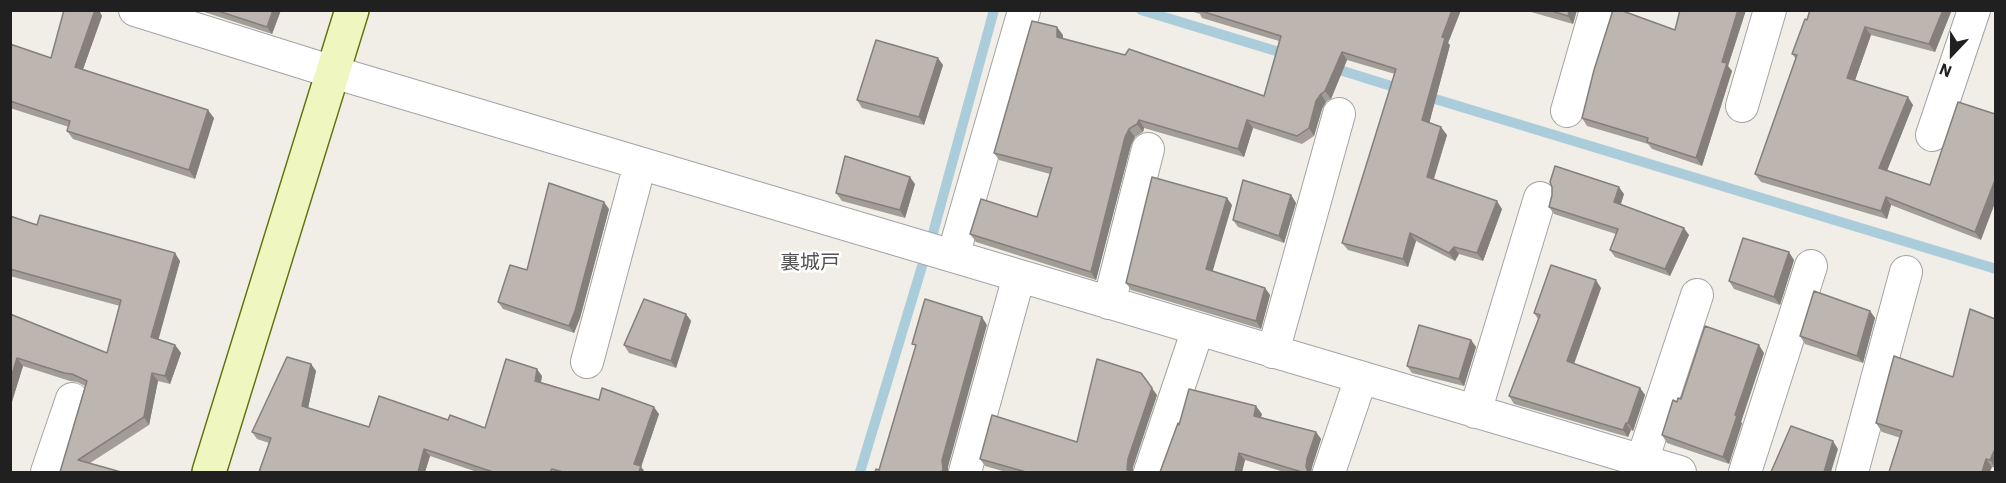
<!DOCTYPE html>
<meta charset="utf-8">
<style>
body{margin:0}
#map{position:relative;width:2006px;height:483px;overflow:hidden;background:#f0eee7;font-family:"IBM Plex Sans",sans-serif}
canvas{display:block}
.frame{position:absolute;inset:0;border:12px solid #202020;pointer-events:none}
.north{position:absolute;left:1922px;top:24px;width:60px;height:60px;-webkit-text-stroke:4px #fff;paint-order:stroke;rotate:202deg;font-size:16px;font-weight:700;line-height:24px;text-align:center;color:#202020}
.north::after{content:'';display:block;margin:auto;width:21px;height:27px;background:#202020;clip-path:polygon(50% 0,100% 100%,50% 72%,0 100%)}
</style>
<div id="map">
<canvas width="2006" height="483"></canvas>
<div class="frame"></div>
<div class="north">N</div>
</div>
<script>
const context = document.querySelector('canvas').getContext('2d');
context.lineJoin = 'round';
const toPath = rows => new Path2D(rows.map(r => 'M' + r).join(''));
function trace(path, color, width, dash) { context.strokeStyle = color; context.lineWidth = width; context.lineCap = dash ? 'butt' : 'round'; context.setLineDash(dash || []); context.stroke(path); }
function paint(path, color) { context.fillStyle = color; context.fill(path, 'evenodd'); }
function write(font, color, halo, rows, align = 'center') {
  context.font = font + ' "IBM Plex Sans","Noto Sans JP",sans-serif'; context.lineWidth = 5; context.setLineDash([]); context.textBaseline = 'middle'; context.strokeStyle = halo; context.fillStyle = color; for (const [text, x, y, turn = 0] of rows) {
    context.save(); context.translate(x, y); context.rotate((+turn || 0) * Math.PI / 180); context.textAlign = isNaN(turn) ? turn : align; if (halo) context.strokeText(text, 0, 0); context.fillText(text, 0, 0); context.restore();
  }
}
trace(toPath([
 [1141,10,1289,55],
 [1330,67,1404,90],
 [1422,95,1996,269],
 [933,233,994,10],
 [860,472,923,263]
]), '#aaccdb', 10);
const street = toPath([
 [135,10,333,72,1680,472],
 [1742,106,1770,10],
 [1567,111,1596,10],
 [1932,135,1974,10],
 [953,256,1024,11],
 [1109,303,1148,149],
 [1273,352,1339,114],
 [587,362,640,164],
 [1475,412,1540,198],
 [1642,461,1697,295],
 [47,472,72,399],
 [965,472,1019,276],
 [1150,472,1198,329],
 [1329,472,1361,378],
 [1745,472,1811,266],
 [1852,472,1906,272]
]);
const secondary = toPath([
 [209,472,352,10]
]);
trace(street, '#a4a4a4', 34);
trace(secondary, '#5f720b', 36);
trace(street, '#fff', 32);
trace(secondary, '#eff6bf', 33);
paint(toPath([
 [198,10,281,10,272,34],
 [1187,10,1461,10,1448,43,1450,45,1429,123,1447,135,1434,179,1502,209,1483,261,1459,254,1455,261,1416,241,1408,267,1348,250,1342,243,1395,74,1347,60,1331,99,1326,102,1322,109,1314,136,1302,144,1253,128,1244,157,1144,128,1143,132,1135,137,1131,145,1096,280,976,242,970,234,1037,217,1050,174,999,160,994,153,1063,35,1063,39,1264,96,1279,41,1202,18,1200,14],
 [1524,10,1577,10,1573,24],
 [1680,10,1746,10,1728,66,1732,71,1702,166,1652,149,1648,144,1587,126,1582,118,1675,30],
 [1810,10,1950,10,1951,12,1935,52,1871,35,1855,80,1913,105,1887,170,1930,185,1958,102,1981,240,1891,205,1887,219,1761,182,1755,174,1796,59,1792,54,1807,20],
 [99,11,102,16,83,69,214,118,195,179,73,139,67,131,69,127,10,108,10,44,51,58],
 [943,65,924,125,862,108,857,100],
 [915,184,905,218,842,201,836,193],
 [1624,194,1621,204,1689,235,1670,276,1615,257,1610,250,1616,234,1554,214,1549,207],
 [1291,195,1296,203,1284,243,1238,227,1233,220],
 [1232,205,1212,271,1265,288,1270,295,1261,329,1131,290,1126,283],
 [609,209,580,318,574,333,503,309,498,302,527,270],
 [10,216,37,225,180,261,158,339,175,345,181,353,170,384,158,381,149,425,90,463,60,472,85,386,77,382,70,381,23,366,10,408,10,314,107,353,120,306,10,276],
 [1794,260,1780,305,1734,289,1729,281],
 [1601,288,1574,364,1640,388,1645,395,1633,431,1631,430,1628,437,1514,404,1509,396,1538,319,1534,313],
 [1870,311,1875,318,1863,363,1805,344,1800,336],
 [686,314,691,321,676,368,629,353,624,345],
 [1995,319,1995,468,1882,432,1876,423,1953,377],
 [1471,340,1476,347,1464,386,1412,373,1407,366],
 [1764,353,1741,422,1742,423,1729,464,1667,443,1662,435,1677,402,1681,399],
 [311,364,316,371,308,408,369,427,448,420,485,428,542,376,541,382,599,400,659,414,641,467,645,472,477,472,430,456,425,472,259,472,269,443,257,439,252,432],
 [1157,395,1133,467,1133,472,1006,472,985,466,980,459,1077,442],
 [1262,414,1261,417,1316,432,1321,439,1312,467,1311,472,1284,472,1245,460,1242,472,1160,472,1179,425]
]), '#a39d97');
paint(toPath([
 [95,10,99,10,102,16,81,75,75,67],
 [273,10,281,10,272,34,267,27],
 [1452,10,1461,10,1448,43,1450,45,1428,128,1422,120,1442,37],
 [1569,10,1577,10,1573,24,1568,16],
 [1738,10,1746,10,1728,66,1732,71,1702,166,1696,158,1722,62],
 [1943,10,1950,10,1951,12,1935,52,1929,44],
 [1057,27,1063,35,1062,45,1057,37],
 [1865,27,1871,35,1853,86,1847,78],
 [1342,52,1347,60,1331,99,1325,91],
 [938,58,943,65,924,125,919,117],
 [1321,94,1326,102,1322,109,1314,136,1309,128,1316,101],
 [1908,97,1913,105,1885,176,1879,168],
 [208,110,214,118,195,179,189,170],
 [1139,120,1144,128,1143,132,1137,124],
 [1247,120,1253,128,1244,157,1238,149],
 [1441,127,1447,135,1432,184,1427,177],
 [1129,129,1135,137,1131,145,1096,280,1091,272,1125,137],
 [910,177,915,184,905,218,900,210],
 [1995,180,1995,203,1981,240,1975,232],
 [1619,187,1624,194,1619,209,1614,202],
 [1291,195,1296,203,1284,243,1279,236],
 [1886,197,1891,205,1887,219,1881,211],
 [1227,198,1232,205,1211,277,1206,269],
 [1497,201,1502,209,1483,261,1477,253],
 [604,202,609,209,580,318,574,333,569,326],
 [1684,228,1689,235,1670,276,1665,269],
 [1410,233,1416,241,1408,267,1403,259],
 [1454,247,1459,254,1455,261,1449,253],
 [1789,252,1794,260,1780,305,1774,297],
 [175,253,180,261,157,345,151,337],
 [1596,280,1601,288,1572,369,1567,361],
 [1265,288,1270,295,1261,329,1256,321],
 [1870,311,1875,318,1863,363,1857,356],
 [686,314,691,321,676,368,671,361],
 [982,317,987,325,948,467,948,472,941,472,942,460],
 [1471,340,1476,347,1464,386,1459,379],
 [175,345,181,353,170,384,165,376],
 [1759,345,1764,353,1741,422,1742,423,1729,464,1723,457,1735,415],
 [17,358,23,366,10,408,10,381],
 [311,364,316,371,307,413,302,406],
 [537,369,542,376,540,388,535,381],
 [152,373,158,381,149,425,144,417],
 [1152,388,1157,395,1133,467,1133,472,1129,472,1127,469,1128,459],
 [1640,388,1645,395,1633,431,1628,423],
 [1256,406,1262,414,1259,423,1254,416],
 [654,407,659,414,641,467,645,472,639,472,634,464],
 [1626,423,1631,430,1628,437,1623,430],
 [1316,432,1321,439,1312,467,1311,472,1308,472,1306,467,1307,459],
 [1833,441,1838,449,1831,472,1824,472],
 [424,449,430,456,425,472,418,472],
 [1995,449,1995,467,1990,460],
 [1239,453,1245,460,1242,472,1235,472],
 [1986,459,1992,467,1990,472,1982,472]
]), '#847f7b');
const building = toPath([
 [64,10,95,10,75,67,208,110,189,170,67,131,70,121,10,101,10,44,51,58,64,10],
 [215,10,273,10,267,27,215,10],
 [1198,10,1452,10,1442,37,1445,38,1422,120,1441,127,1427,177,1497,201,1477,253,1454,247,1449,253,1410,233,1403,259,1342,243,1396,69,1342,52,1325,91,1321,94,1316,101,1309,128,1297,136,1247,120,1238,149,1139,120,1137,124,1129,129,1125,137,1091,272,970,234,981,199,1037,217,1052,168,994,153,1032,21,1057,27,1057,37,1125,55,1129,49,1264,96,1281,36,1198,10],
 [1548,10,1569,10,1568,16,1548,10],
 [1613,10,1620,10,1675,30,1680,10,1738,10,1722,62,1727,63,1696,158,1647,142,1648,138,1582,118,1594,70,1613,10],
 [1810,10,1943,10,1929,44,1865,27,1847,78,1908,97,1879,168,1930,185,1958,102,1995,114,1995,180,1975,232,1886,197,1881,211,1755,174,1797,55,1792,54,1805,19,1807,20,1810,10],
 [876,40,938,58,919,117,857,100,876,40],
 [845,156,910,177,900,210,836,193,845,156],
 [1555,166,1619,187,1614,202,1684,228,1665,269,1610,250,1618,229,1549,207,1552,195,1552,187,1550,182,1555,166],
 [1152,177,1227,198,1206,269,1265,288,1256,321,1126,283,1152,177],
 [1243,180,1291,195,1279,236,1233,220,1243,180],
 [549,183,604,202,575,311,569,326,498,302,510,265,527,270,549,183],
 [40,215,175,253,151,337,175,345,165,376,152,373,144,417,78,460,121,472,60,472,87,381,72,374,64,373,17,358,10,381,10,314,107,353,121,300,10,269,10,216,37,225,40,215],
 [1743,238,1789,252,1774,297,1729,281,1743,238],
 [1551,265,1596,280,1567,361,1640,388,1628,423,1626,423,1623,430,1509,396,1540,315,1534,313,1551,265],
 [1814,291,1870,311,1857,356,1800,336,1814,291],
 [644,299,686,314,671,361,624,345,644,299],
 [925,299,982,317,942,460,943,470,941,472,875,472,876,469,879,470,916,345,912,344,925,299],
 [1970,309,1995,319,1995,449,1990,460,1986,459,1982,472,1889,472,1902,431,1876,423,1894,356,1953,377,1970,309],
 [1419,325,1471,340,1459,379,1407,366,1419,325],
 [1705,326,1759,345,1735,415,1737,416,1723,457,1662,435,1673,400,1677,402,1678,398,1681,399,1705,326],
 [287,357,311,364,302,406,369,427,379,396,448,420,450,415,485,428,506,359,537,369,535,381,599,400,602,388,654,407,634,464,641,466,639,472,563,472,552,469,550,472,493,472,424,449,418,472,259,472,271,438,252,432,287,357],
 [1097,359,1141,373,1152,388,1128,459,1127,469,1129,472,1026,472,980,459,992,415,1077,442,1097,359],
 [1189,389,1256,406,1254,416,1316,432,1307,459,1306,467,1308,472,1302,472,1239,453,1235,472,1160,472,1178,423,1179,425,1189,389],
 [1791,426,1833,441,1824,472,1771,472,1791,426]
]);
paint(building, '#bdb6b0');
trace(building, '#847f7b', 1.5);
write('20px', '#535353', '#fff', [
 ["裏城戸",810,263]
]);
</script>
